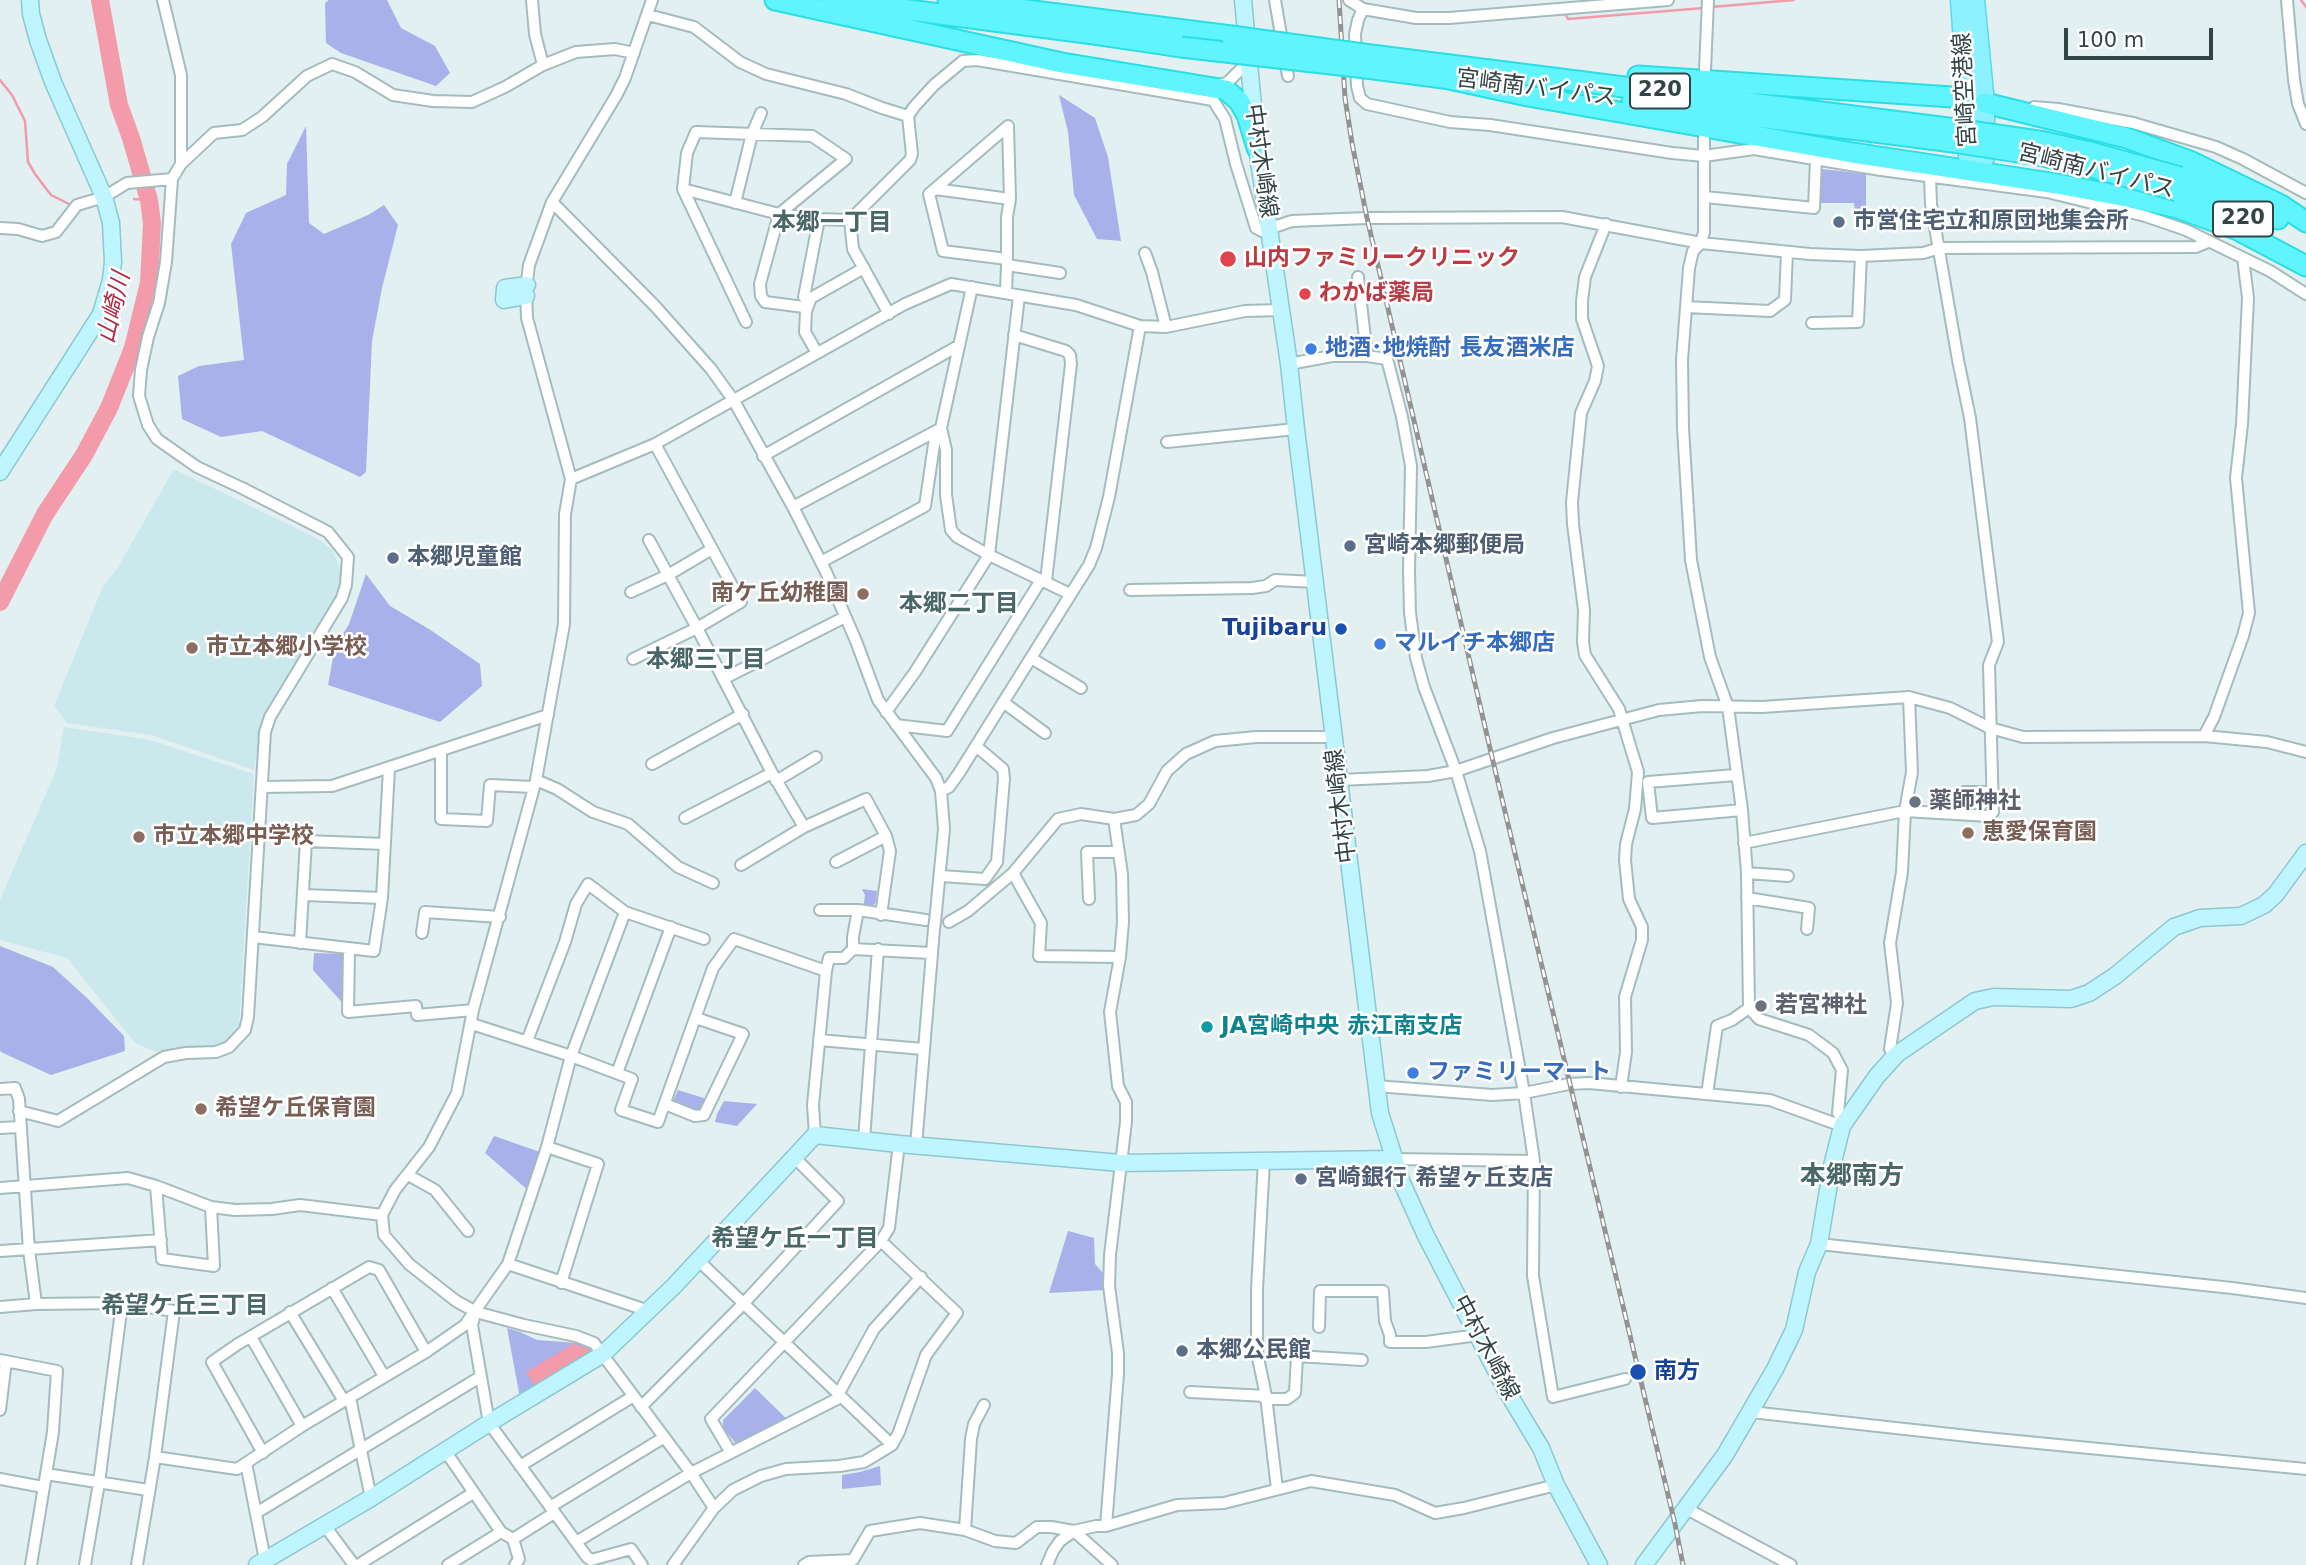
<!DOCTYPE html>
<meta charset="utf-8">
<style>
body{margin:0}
#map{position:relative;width:2306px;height:1565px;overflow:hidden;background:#e2f0f2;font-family:"DejaVu Sans",sans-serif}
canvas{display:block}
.scale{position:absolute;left:2064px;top:28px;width:149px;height:32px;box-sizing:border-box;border:4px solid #324444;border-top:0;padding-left:9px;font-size:21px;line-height:24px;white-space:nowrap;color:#324444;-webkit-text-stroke:5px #fff;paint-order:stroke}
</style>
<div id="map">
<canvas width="2306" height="1565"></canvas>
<div class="scale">100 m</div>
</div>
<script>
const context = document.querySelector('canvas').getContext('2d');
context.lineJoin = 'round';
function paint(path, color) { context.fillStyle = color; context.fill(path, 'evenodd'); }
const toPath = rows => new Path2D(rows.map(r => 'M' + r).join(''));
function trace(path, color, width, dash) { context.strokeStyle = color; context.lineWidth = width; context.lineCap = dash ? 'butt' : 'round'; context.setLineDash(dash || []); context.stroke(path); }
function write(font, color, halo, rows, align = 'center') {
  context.font = font + ' "DejaVu Sans","Noto Sans JP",sans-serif'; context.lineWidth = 5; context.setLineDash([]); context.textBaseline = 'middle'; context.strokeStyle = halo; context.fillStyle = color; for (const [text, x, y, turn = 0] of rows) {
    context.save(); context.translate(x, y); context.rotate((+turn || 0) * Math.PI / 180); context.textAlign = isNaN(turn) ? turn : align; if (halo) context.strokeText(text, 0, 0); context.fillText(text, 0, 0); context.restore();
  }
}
paint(toPath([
 [174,469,318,539,333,551,340,569,340,590,261,722,254,770,151,735,67,723,54,706,103,586,117,569],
 [64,727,150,740,254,774,239,1027,230,1039,219,1045,178,1048,158,1053,135,1043,67,958,0,940,0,900,57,768]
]), '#cbe8ec');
paint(toPath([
 [329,0,387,0,401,28,435,46,450,73,436,86,341,53,326,43,325,3],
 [1059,95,1095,118,1108,157,1121,241,1097,239,1074,195,1068,132],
 [306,126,309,223,324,234,368,215,384,205,398,225,382,288,372,341,366,472,360,477,262,431,221,437,182,419,178,376,199,366,244,360,231,244,246,213,286,195,287,164],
 [1822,169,1866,174,1866,224,1856,225,1854,203,1819,203,1819,172],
 [366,574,390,606,429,629,480,664,482,686,440,722,328,685,335,647,349,624],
 [862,889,877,891,876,901,874,905,863,909,865,895],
 [0,946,53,967,87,998,124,1036,125,1051,51,1075,3,1053,0,1051],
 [314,953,345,954,347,1008,313,970],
 [678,1090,707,1099,699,1112,674,1104,673,1101],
 [724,1101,757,1104,737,1126,715,1122,717,1114],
 [494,1136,540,1152,529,1191,485,1153],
 [1068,1231,1094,1238,1095,1264,1105,1275,1105,1290,1049,1293],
 [507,1328,520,1332,537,1340,578,1343,589,1348,596,1355,520,1398],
 [755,1388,791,1423,737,1445,723,1428,723,1420],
 [880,1466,881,1485,842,1489,842,1475,860,1472]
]), '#a8b1e9');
paint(toPath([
 [573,1344,588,1348,594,1354,536,1388,526,1372]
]), '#f39aab');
trace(toPath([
 [2301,0,2306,7],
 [1711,7,1794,0],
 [1566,15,1568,19,1704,8],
 [0,80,12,95,25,121,28,162,35,174,51,195,71,205],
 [134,199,149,200]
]), '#f39aab', 2.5);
trace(toPath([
 [0,602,45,514,84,455,109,408,133,348,149,283,152,223,149,200,131,138,119,105,100,0]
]), '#f39aab', 18);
const street = toPath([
 [163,0,181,75,181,164],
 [532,0,535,34,543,65],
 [652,0,625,78,616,96,552,202,529,265,526,289,527,318,571,479,565,514,564,624,536,780,473,1010,457,1093,429,1147,395,1190,382,1215,384,1235,409,1264,456,1301,476,1312,524,1325,576,1336,594,1343,691,1473,714,1508],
 [1275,0,1288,76],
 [1349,0,1363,9,1416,18,1449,18,1668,0],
 [2287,0,2294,80,2298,104,2306,124],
 [1363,9,1358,20,1355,34,1357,86,1360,98,1367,104,1450,122,1490,125,1672,153,1704,156,1754,149,1881,170,2047,192,2145,216,2186,230,2270,271,2306,294],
 [648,15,694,27,740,62,766,74,846,94,882,108,908,116],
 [1705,70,1708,0],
 [1217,86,1228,82,1247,63],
 [2034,107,2058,109,2133,123,2216,147,2243,159,2306,193],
 [696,132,812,136,846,159,779,214,683,189,687,153,696,132],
 [1704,137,1704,232,1701,243,1693,251,1689,268,1682,360,1683,428,1691,560,1710,657,1728,707,1742,810,1747,873,1749,1008,1759,1019,1809,1035,1833,1053,1842,1070,1838,1113,1845,1122],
 [683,189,746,322],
 [935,189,1010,199],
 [1705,197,1814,208,1816,159],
 [552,202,655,306,711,369,734,401,793,507,826,572,856,641,878,700,936,778,941,791,944,829,936,912],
 [735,203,752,134,761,113],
 [1606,224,1585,277,1582,301,1582,319,1598,366,1595,381,1581,413,1572,502,1573,524,1584,610,1583,642,1585,655,1619,709,1638,772,1635,809,1626,844,1625,860,1629,899,1642,927,1642,940,1625,997,1626,1052,1621,1087],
 [0,228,18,229,42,236,56,232,77,205,104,197,127,183,172,179],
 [1145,253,1152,272,1166,327],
 [1007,265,1060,273],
 [1358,277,1367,356],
 [972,287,941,428,946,450,946,495,951,530,957,537,989,555,1070,594],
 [1006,292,1007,265,1007,217,1010,199,1008,126,929,194,943,251,1007,259],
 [804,297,819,219],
 [804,307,765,302,761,296,760,284,779,214,819,219,850,220],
 [1686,307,1770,311,1785,300,1787,252],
 [889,314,853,249,850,220,910,160,912,154,908,116,914,107,934,85,963,61,977,60,1213,100,1225,119,1236,164,1256,228,1262,231,1292,221,1367,218,1562,217,1701,243,1810,254,1861,256,1923,253,1940,248,2196,247,2208,242],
 [1812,323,1858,322,1861,256],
 [1014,335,1066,351,1070,355,1071,364,1046,581],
 [817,353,805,332,806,311,811,298,864,268],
 [1289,364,1332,356,1367,356,1387,359,1402,417,1411,466,1409,571,1410,613,1416,658,1424,687,1456,771,1480,851,1524,1093,1534,1161,1533,1276,1553,1397,1625,1379],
 [1167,442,1296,429],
 [655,444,741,602,697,628,772,773,804,827],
 [763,456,958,346],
 [571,479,655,444,905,304,951,284,1076,305,1140,326,1166,327,1245,311,1281,310],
 [793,507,938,430],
 [821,562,925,506,936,431],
 [1130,590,1252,588,1266,586,1275,580,1316,582],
 [631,592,668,575,712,549],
 [1031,658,1081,688],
 [633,659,697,628,649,540],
 [723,679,845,617],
 [1003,702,1045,733],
 [886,712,915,672,989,555,1019,296],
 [896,725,947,731,1041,580],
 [2204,736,2214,717,2243,636,2249,613,2236,478,2242,424,2248,298,2243,258],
 [441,751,441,819,487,821,490,785,533,787],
 [652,764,743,714],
 [1736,775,1648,782,1652,818,1742,810],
 [536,780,557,789,593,812,628,824,678,867,713,883],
 [1339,780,1428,776,1456,771,1553,738,1659,710,1702,706,1762,707,1909,697,1950,708,1990,728,2023,737,2204,736,2267,742,2306,752],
 [776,781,816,757],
 [262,787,332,786,548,715],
 [941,791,949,787,959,773,1089,565,1096,548,1109,497,1140,326],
 [1964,792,1993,792],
 [685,818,772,773],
 [1744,843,1905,811,1989,816,1993,812,1989,665,1998,642,1970,418,1958,360,1931,204,1930,176],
 [836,862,886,836],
 [741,865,804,827,866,799,886,836,890,851,881,915],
 [1013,873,1041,923,1039,956,1120,957],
 [1747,873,1788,876],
 [941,876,985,879,997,862,1004,779,1003,769,976,746],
 [304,895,382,898],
 [1747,898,1809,908,1807,929],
 [1089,899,1087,852,1119,852],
 [820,910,858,910,926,920],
 [949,922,968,911,1013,873,1058,819,1081,814,1114,819,1136,815,1149,804,1167,771,1186,754,1215,741,1256,737,1334,737],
 [422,933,425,912,500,917],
 [253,937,374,951,382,898,389,768],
 [300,943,306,841,385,844],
 [349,949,348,1012,416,1006,417,1015,473,1010],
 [853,949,853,937,858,910],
 [472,1024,571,1056,632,1079,621,1110,658,1122,713,968,734,939,826,971],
 [819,1040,923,1049],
 [527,1041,565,942,576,904,588,884,625,912,704,939],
 [1894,1057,1890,1049,1897,1003,1890,943,1902,872,1905,811,1912,772,1909,697],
 [617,1073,671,927],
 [1376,1086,1492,1095,1524,1093,1569,1084,1589,1083,1770,1100,1842,1126],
 [0,1089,15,1088,19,1099,29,1250,36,1304],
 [1707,1094,1717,1026,1732,1020,1749,1008],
 [665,1104,695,1116,704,1115,743,1034,696,1018],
 [19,1111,58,1121,164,1057,186,1053,216,1052,229,1047,245,1030,248,1017,265,732,270,717,342,598,346,585,348,557,328,532,242,488,197,467,157,439,148,425,139,396,141,370,148,337,159,303,166,262,172,179,181,164,214,133,242,130,262,117,307,76,332,64,355,72,393,95,433,101,472,102,505,87,543,65,576,52,615,49,634,53],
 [0,1128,20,1127],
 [815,1135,813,1105,826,971,829,958,844,958,853,949,931,953],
 [864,1140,878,949],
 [916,1146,934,929],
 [547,1147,598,1164,561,1283],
 [1393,1159,1534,1161],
 [1264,1160,1257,1289,1257,1353,1266,1396,1277,1489],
 [408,1175,435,1190,468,1231],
 [156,1186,162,1259,214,1266,211,1207],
 [0,1188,128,1178,156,1186,211,1207,235,1210,272,1209,300,1205,382,1215],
 [1819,1244,2232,1288,2306,1298],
 [0,1251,161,1240],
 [698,1260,892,1445],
 [508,1264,649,1311],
 [332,1288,384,1376],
 [0,1307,36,1304,122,1303,174,1311,155,1457,137,1565],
 [290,1312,344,1401],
 [475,1314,472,1325,489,1423,587,1557,591,1560,631,1549,642,1565],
 [1319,1327,1320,1291,1383,1291,1385,1321,1390,1335,1390,1342,1426,1342,1478,1335],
 [251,1337,302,1426],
 [0,1360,57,1371,53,1432,31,1565],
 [1190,1392,1266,1396],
 [839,1393,874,1329,921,1277],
 [350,1398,371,1498],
 [1265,1399,1287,1399,1295,1393,1297,1356,1362,1360],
 [641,1407,744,1303,838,1201,794,1157],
 [0,1410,6,1361],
 [1751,1412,1986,1438,2306,1469],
 [446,1452,501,1532,513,1539,519,1559,515,1565],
 [263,1453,212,1362,238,1344,369,1267,379,1270,426,1352],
 [731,1453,711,1419,881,1241,889,1228,899,1144],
 [155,1457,237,1469,302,1426,426,1352,465,1325,508,1264,547,1147,571,1056,625,912],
 [246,1463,265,1560],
 [520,1466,632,1397],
 [46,1474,148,1490],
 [0,1479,43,1487],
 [550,1507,663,1438],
 [1687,1509,1791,1565],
 [256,1513,480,1377],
 [325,1526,354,1565],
 [1106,1526,1118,1374,1118,1353,1109,1286,1110,1255,1126,1122,1126,1102,1118,1086,1110,1012,1120,957,1123,922,1122,874,1114,819],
 [965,1530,971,1439,974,1424,984,1405],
 [513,1539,554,1513],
 [576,1542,691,1473,841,1397],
 [85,1565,99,1483,122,1303],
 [358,1565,473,1493],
 [448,1565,501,1532],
 [673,1565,714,1508,733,1490,761,1476,786,1469,839,1466,864,1462,892,1445,899,1432,926,1355,957,1313,881,1241],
 [804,1565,809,1562,853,1560,870,1531,920,1523,965,1530,995,1541,1016,1543,1037,1527,1051,1527,1074,1531,1112,1565],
 [1047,1565,1053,1551,1060,1541,1074,1531,1096,1526,1106,1526,1177,1505,1224,1503,1311,1481,1395,1495,1435,1513,1464,1508,1556,1485]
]);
const secondary = toPath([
 [1243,0,1257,148,1289,364,1296,429,1380,1113,1402,1183,1426,1236,1505,1388,1541,1448,1556,1485,1599,1565],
 [526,296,504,300,505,288,527,285],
 [0,472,101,314,111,280,113,262,111,223,104,197,53,82,38,40,31,14,30,0],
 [257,1565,371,1498,489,1423,603,1354,674,1286,815,1135,899,1144,1121,1163,1393,1159],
 [1644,1565,1725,1455,1775,1369,1794,1330,1807,1272,1819,1244,1832,1166,1842,1126,1877,1076,1897,1054,1975,1001,1994,997,2071,999,2089,993,2115,976,2174,927,2200,918,2241,916,2264,905,2276,894,2306,853]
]);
const primary = toPath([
 [1960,0,1967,98,1968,157,1974,172,1985,158,1985,103,1975,0]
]);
const highway = toPath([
 [775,0,1062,63,1226,90,1239,101,1247,115,1257,148],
 [832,0,1094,34,1181,47],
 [948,0,1231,36],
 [1363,54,1956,129],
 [1366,68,1459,80],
 [1638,76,1967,98],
 [1449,79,1528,96,1853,153,2057,184,2143,200,2178,208,2238,230,2306,266],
 [1632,101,1953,142],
 [1985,103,2127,138,2192,162,2281,205,2306,222],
 [2180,177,2205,185,2278,219],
 [2177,191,2257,225]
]);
trace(street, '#a4bcbe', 14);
trace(secondary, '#8dc7d1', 19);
trace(primary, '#59dae9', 21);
trace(highway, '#2adee5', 23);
trace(street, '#fff', 10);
trace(secondary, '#bff5ff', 16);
trace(primary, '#8ef1ff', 18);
trace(highway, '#60f4ff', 19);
const rail = toPath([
 [1339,0,1345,98,1352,143,1367,218,1492,757,1675,1524,1683,1565]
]);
trace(rail, '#939393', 5);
trace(rail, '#fff', 2.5, [8]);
const streetBridge = toPath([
 [934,929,936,912]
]);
const highwayBridge = toPath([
 [1231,36,1363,54],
 [1181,47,1366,68],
 [1956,129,2045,142,2090,152,2180,177],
 [1953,142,2043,156,2088,166,2177,191]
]);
trace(streetBridge, '#a4bcbe', 14, []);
trace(highwayBridge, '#2adee5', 23, []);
trace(streetBridge, '#fff', 10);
trace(highwayBridge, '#60f4ff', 19);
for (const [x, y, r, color] of [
 [1839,222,7,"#5c6f8a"],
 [1228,259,9,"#e0444e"],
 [1305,294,7,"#e0444e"],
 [1311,349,7,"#3f7fe0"],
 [1350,546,7,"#5c6f8a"],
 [393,558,7,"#5c6f8a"],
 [863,594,7,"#8d6e63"],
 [1341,629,7,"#1a4fb4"],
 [1380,644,7,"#3f7fe0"],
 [192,648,7,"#8d6e63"],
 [1915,802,7,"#6b7280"],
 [1968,833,7,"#8d6e63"],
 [139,837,7,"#8d6e63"],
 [1761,1006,7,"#6b7280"],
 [1207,1027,7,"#0f9aa8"],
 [1413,1073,7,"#3f7fe0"],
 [201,1109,7,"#8d6e63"],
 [1301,1179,7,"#5c6f8a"],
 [1182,1351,7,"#5c6f8a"],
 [1638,1372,9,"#1a4fb4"]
]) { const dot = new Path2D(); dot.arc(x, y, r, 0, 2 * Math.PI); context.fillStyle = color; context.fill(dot); trace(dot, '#fff', 2.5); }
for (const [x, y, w] of [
 [1660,91,60],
 [2243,219,60]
]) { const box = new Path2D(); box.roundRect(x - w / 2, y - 17.5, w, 35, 5); context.fillStyle = '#fff'; context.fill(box); trace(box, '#324444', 2); }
write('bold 21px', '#324444', null, [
 ["220",1660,91],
 ["220",2243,219]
]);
write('23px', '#324444', '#fff', [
 ["宮崎南バイパス",1536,89,7],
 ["宮崎空港線",1966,90,-93],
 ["中村木崎線",1260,161,82],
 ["宮崎南バイパス",2096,172,14],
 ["中村木崎線",1342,806,-97],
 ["中村木崎線",1485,1348,62]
]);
write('bold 23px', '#4e5e75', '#fff', [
 ["市営住宅立和原団地集会所",1853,222],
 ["宮崎本郷郵便局",1364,546],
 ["本郷児童館",407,558],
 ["宮崎銀行 希望ヶ丘支店",1315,1179],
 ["本郷公民館",1196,1351]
], 'left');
write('bold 23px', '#be3a42', '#fff', [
 ["山内ファミリークリニック",1244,259],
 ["わかば薬局",1319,294]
], 'left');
write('bold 23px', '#366cbe', '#fff', [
 ["地酒･地焼酎 長友酒米店",1325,349],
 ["マルイチ本郷店",1394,644],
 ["ファミリーマート",1427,1073]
], 'left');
write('bold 23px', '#785e54', '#fff', [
 ["南ケ丘幼稚園",849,594,"right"],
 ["市立本郷小学校",206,648],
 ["恵愛保育園",1982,833],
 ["市立本郷中学校",153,837],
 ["希望ケ丘保育園",215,1109]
], 'left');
write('bold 23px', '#164399', '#fff', [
 ["Tujibaru",1327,629],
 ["南方",1654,1372,"left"]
], 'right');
write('bold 23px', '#5b616d', '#fff', [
 ["薬師神社",1929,802],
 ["若宮神社",1775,1006]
], 'left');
write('bold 23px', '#0d838f', '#fff', [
 ["JA宮崎中央 赤江南支店",1221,1027]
], 'left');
write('bold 24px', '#496767', '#fff', [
 ["本郷一丁目",832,224],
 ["本郷二丁目",959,605],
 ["本郷三丁目",706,661],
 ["希望ケ丘一丁目",795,1240],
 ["希望ケ丘三丁目",185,1307]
]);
write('italic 24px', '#b42740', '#fff', [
 ["山崎川",115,308,-77]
]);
write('bold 26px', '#496767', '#fff', [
 ["本郷南方",1852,1177]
]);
</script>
